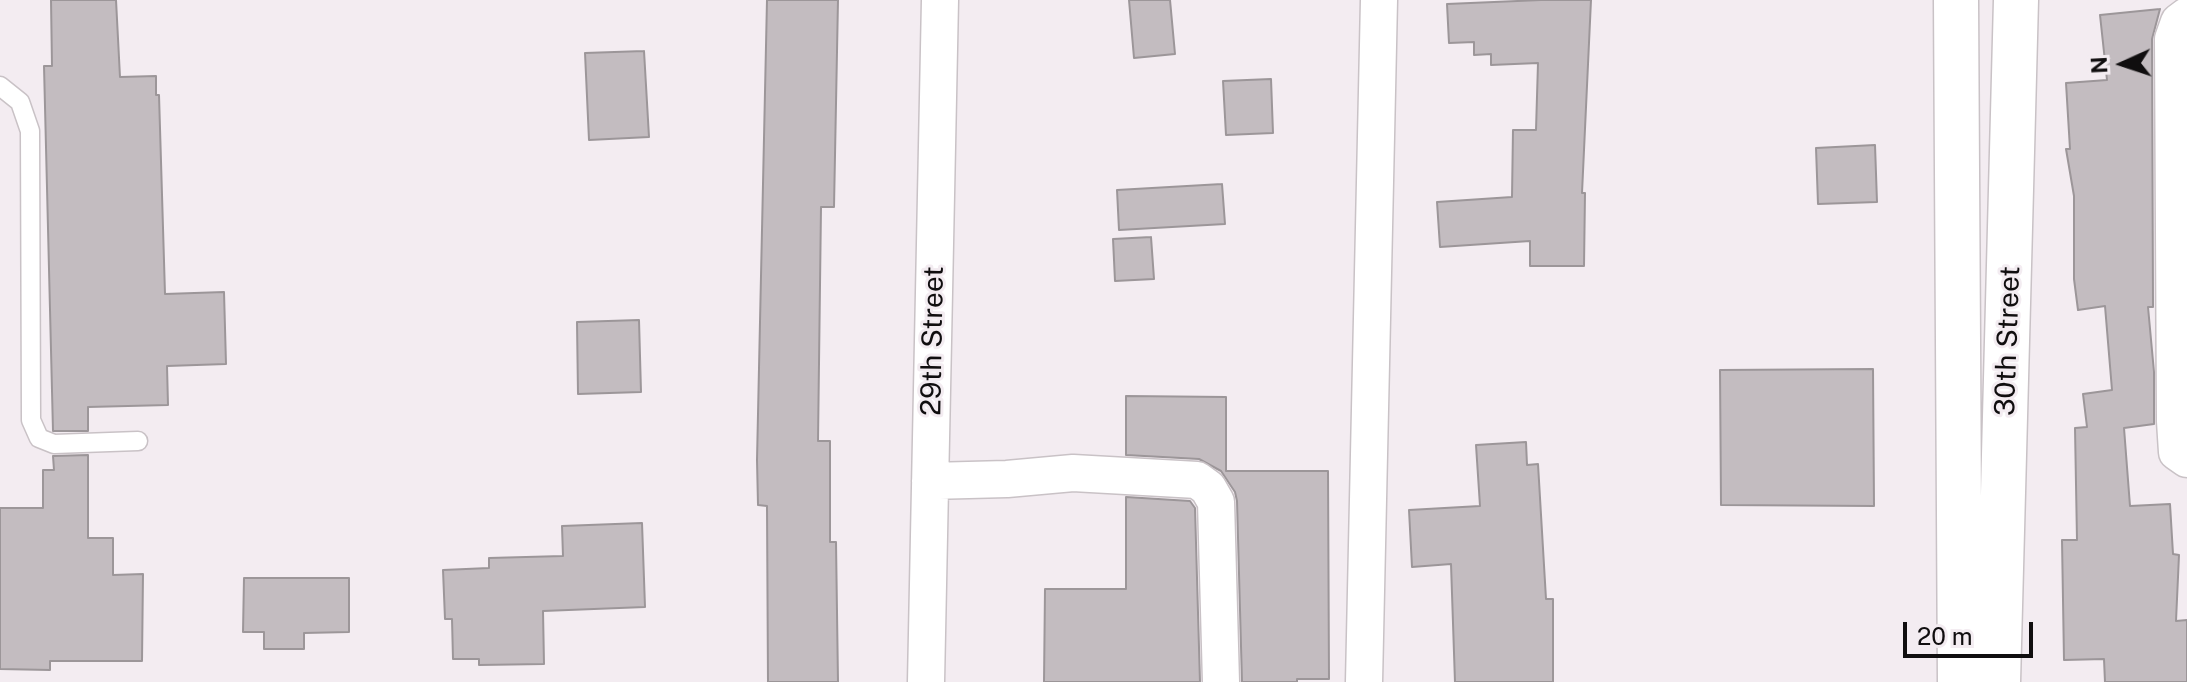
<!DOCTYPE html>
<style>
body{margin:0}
#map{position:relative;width:2187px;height:682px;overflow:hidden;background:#f3ecf1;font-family:"Public Sans",sans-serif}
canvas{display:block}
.north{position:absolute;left:2083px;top:24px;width:80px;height:80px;-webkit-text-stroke:6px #f3ecf1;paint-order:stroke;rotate:267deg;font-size:22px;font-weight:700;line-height:32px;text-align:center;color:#100e0f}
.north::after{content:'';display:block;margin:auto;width:28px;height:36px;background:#100e0f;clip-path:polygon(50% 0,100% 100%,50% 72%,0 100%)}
.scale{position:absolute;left:1903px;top:622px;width:130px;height:36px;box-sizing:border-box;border:4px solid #100e0f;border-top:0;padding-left:10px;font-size:24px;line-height:28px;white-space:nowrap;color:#100e0f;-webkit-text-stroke:6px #f3ecf1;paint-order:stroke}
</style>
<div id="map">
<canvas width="2187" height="682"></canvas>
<div class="north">N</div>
<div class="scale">20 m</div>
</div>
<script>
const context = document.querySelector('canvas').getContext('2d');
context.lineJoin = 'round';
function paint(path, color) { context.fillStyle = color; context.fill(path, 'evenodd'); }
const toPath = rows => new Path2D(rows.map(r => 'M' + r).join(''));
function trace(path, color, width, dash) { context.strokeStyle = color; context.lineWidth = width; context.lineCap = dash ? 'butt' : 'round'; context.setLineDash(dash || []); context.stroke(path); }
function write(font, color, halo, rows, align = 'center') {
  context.font = font + ' "Public Sans",sans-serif'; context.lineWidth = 6; context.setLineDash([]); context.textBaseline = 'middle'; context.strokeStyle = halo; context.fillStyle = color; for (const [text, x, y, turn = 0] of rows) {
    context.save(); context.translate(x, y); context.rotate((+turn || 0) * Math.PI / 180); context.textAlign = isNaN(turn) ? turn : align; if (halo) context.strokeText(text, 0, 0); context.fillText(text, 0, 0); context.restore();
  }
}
const building = toPath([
 [51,0,116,0,120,77,156,76,156,95,159,95,165,294,224,292,226,364,167,366,168,405,88,407,88,431,53,431,44,66,52,66,51,0],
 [767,0,838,0,834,207,821,207,818,441,830,441,830,542,836,542,838,682,768,682,767,506,758,505,757,460,767,0],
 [1129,0,1170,0,1175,54,1134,58,1129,0],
 [1541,0,1591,0,1582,193,1585,193,1584,266,1530,266,1530,241,1440,247,1437,202,1512,197,1513,130,1536,130,1538,63,1491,65,1491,54,1474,55,1474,42,1449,43,1447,4,1541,0],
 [2160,9,2152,39,2153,307,2148,307,2154,372,2154,424,2124,428,2130,506,2170,504,2173,554,2179,555,2176,621,2187,620,2187,682,2105,682,2104,659,2064,660,2062,540,2077,540,2075,428,2087,427,2083,394,2112,390,2105,306,2078,310,2074,279,2074,196,2066,149,2070,149,2066,83,2107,80,2100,15,2160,9],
 [644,51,649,137,589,140,585,53,644,51],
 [1271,79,1273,133,1226,135,1223,81,1271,79],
 [1875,145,1877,202,1818,204,1816,148,1875,145],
 [1222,184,1225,224,1119,230,1117,190,1222,184],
 [1151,237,1154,279,1115,281,1113,239,1151,237],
 [639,320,641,392,578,394,577,322,639,320],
 [1873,369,1874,506,1721,505,1720,370,1873,369],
 [1126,396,1226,397,1226,471,1328,471,1329,679,1297,679,1297,682,1242,682,1237,501,1235,492,1221,471,1199,459,1126,455,1126,396],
 [1526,442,1527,465,1538,464,1546,599,1553,599,1553,682,1455,682,1451,564,1412,567,1409,510,1480,506,1476,445,1526,442],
 [88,455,88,538,113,538,113,575,143,574,142,661,50,661,50,670,0,669,0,508,43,508,43,470,54,470,53,456,88,455],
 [1126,497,1190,501,1195,508,1200,682,1044,682,1045,589,1126,589,1126,497],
 [642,523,645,607,543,611,544,664,479,665,479,659,453,659,452,619,445,619,443,570,489,568,489,558,563,556,562,526,642,523],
 [244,578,349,578,349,632,304,633,304,649,264,649,264,632,243,632,244,578]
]);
paint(building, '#c3bcc0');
trace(building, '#9c9699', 2);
const lane = toPath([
 [0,86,20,102,30,131,31,420,39,438,54,444,138,441]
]);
const street = toPath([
 [2187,16,2179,22,2173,39,2175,421,2177,452,2187,459],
 [930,481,1007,479,1073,473,1197,480,1208,488,1216,502,1221,682],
 [926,682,940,0],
 [1364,682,1379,0]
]);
const secondary = toPath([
 [1956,0,1960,682],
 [1998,682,2016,0]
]);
trace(lane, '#c9c2c6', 21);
trace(street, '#c9c2c6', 39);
trace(secondary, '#c9c2c6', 47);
trace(lane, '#fff', 18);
trace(street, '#fff', 36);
trace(secondary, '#fff', 44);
write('28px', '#100e0f', '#f3ecf1', [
 ["29th Street",933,341,-89],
 ["30th Street",2008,341,-88]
]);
</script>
